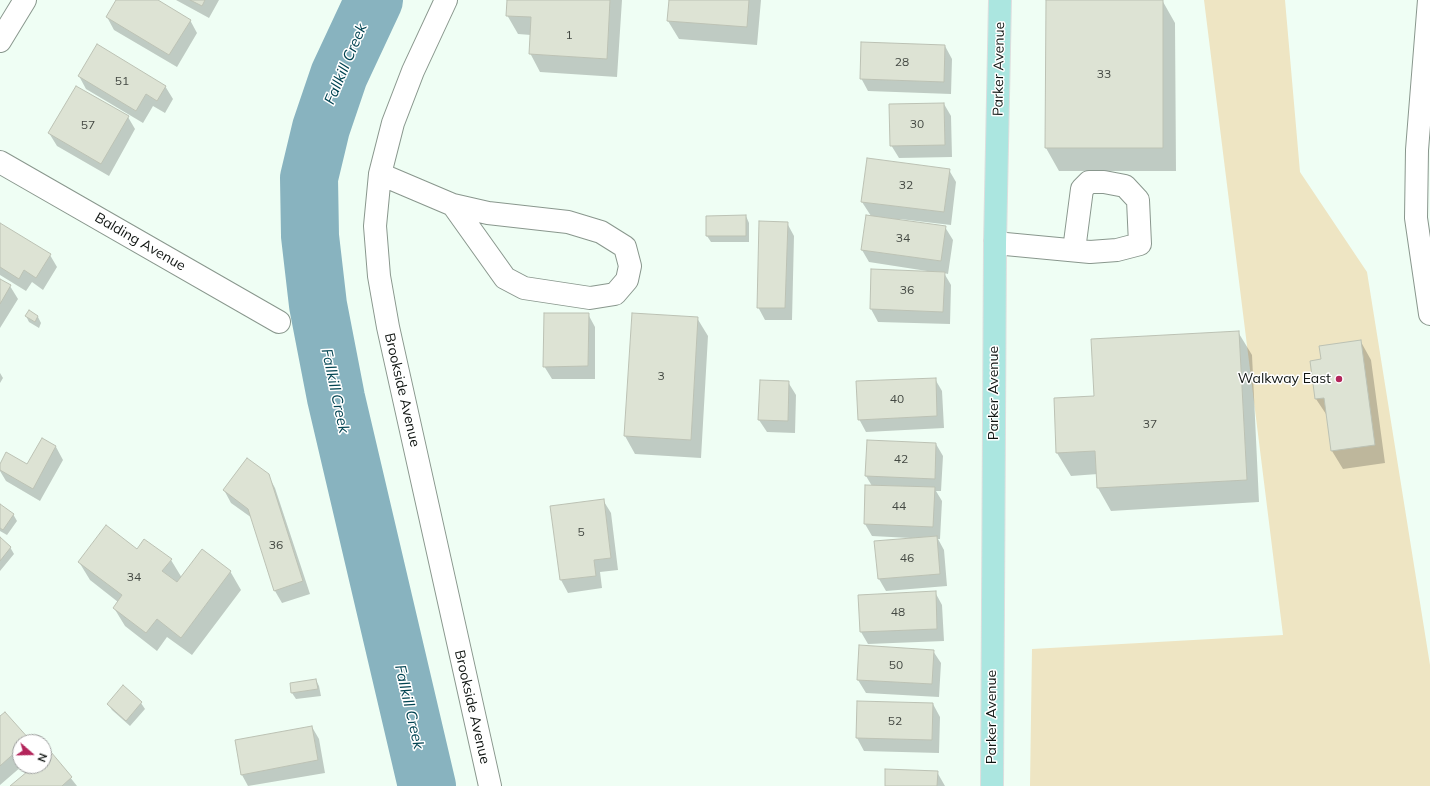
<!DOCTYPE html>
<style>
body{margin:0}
#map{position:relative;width:1430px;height:786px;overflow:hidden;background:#effef4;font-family:Mulish,sans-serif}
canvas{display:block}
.north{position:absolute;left:12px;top:734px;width:40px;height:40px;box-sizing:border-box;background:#fff;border:1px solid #9fa1a0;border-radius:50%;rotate:110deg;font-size:11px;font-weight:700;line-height:16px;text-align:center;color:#101512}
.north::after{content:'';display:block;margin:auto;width:14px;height:18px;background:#b3255b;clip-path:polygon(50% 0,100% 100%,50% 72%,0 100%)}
</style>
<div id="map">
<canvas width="1430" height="786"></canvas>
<div class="north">N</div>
</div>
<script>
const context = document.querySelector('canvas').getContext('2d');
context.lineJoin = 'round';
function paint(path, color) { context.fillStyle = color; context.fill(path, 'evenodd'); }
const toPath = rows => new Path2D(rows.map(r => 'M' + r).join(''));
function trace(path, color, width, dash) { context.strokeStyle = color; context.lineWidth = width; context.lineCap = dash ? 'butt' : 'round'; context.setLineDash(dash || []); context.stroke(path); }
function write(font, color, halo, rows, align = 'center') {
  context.font = font + ' Mulish,sans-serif'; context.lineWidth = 3; context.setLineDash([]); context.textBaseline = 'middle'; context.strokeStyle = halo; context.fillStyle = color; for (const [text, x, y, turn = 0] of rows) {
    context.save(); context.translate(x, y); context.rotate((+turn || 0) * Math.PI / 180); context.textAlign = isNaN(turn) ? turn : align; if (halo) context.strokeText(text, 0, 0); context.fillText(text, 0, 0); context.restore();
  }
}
paint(toPath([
 [1204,0,1285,0,1300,172,1367,272,1430,665,1430,786,1030,786,1032,649,1283,635]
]), '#eee5c3');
paint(toPath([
 [117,0,156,0,190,20,197,33,177,67,114,30,107,17],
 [176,0,219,0,209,18],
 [508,0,622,0,617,77,540,72,530,53,531,35,518,34,507,15],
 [670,0,761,0,757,45,679,39,668,21],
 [1162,0,1175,23,1176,171,1059,171,1046,148,1047,1],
 [945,46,952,59,951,94,868,91,861,78],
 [79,76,165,86,173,99,165,113,153,106,143,123,86,89],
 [944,104,951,116,952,157,899,158,891,145],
 [128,117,135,129,109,176,57,146,49,133],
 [868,160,949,170,956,182,951,225,900,219,900,220,945,227,953,240,948,274,944,273,951,285,950,324,878,322,871,309,872,270,926,272,927,271,869,262,862,250,871,216,862,202],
 [746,216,749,223,749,242,711,242,707,236],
 [787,223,794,236,792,320,765,320,758,307],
 [0,224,50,255,57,267,43,290,32,282,26,291,0,275],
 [0,280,10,286,18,299,0,328],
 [29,312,38,317,41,323,39,328,29,322,26,316],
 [588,314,595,327,595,379,552,379,544,366],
 [697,318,708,336,701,458,635,454,625,436],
 [1238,332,1252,355,1259,502,1111,511,1098,488,1098,474,1071,476,1057,453,1095,397],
 [1361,342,1371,360,1385,463,1343,469,1332,451,1328,417,1316,399,1322,360],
 [0,373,3,378,0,383],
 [935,379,942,391,944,428,866,432,859,419],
 [788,382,796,395,795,433,767,432,759,420],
 [42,439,56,447,63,460,40,501,6,481,0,471,0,466,28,465],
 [936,444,943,456,941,491,936,491,942,501,940,539,938,539,944,550,947,586,886,591,879,579,910,538,872,536,865,524,872,486,866,476],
 [268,475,275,488,310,594,282,603,275,591,252,518,231,503,224,490],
 [603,500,611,513,618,570,600,572,602,588,568,593,561,580,551,507],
 [0,506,13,514,17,521,7,535,0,531],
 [0,539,10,547,14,554,0,571],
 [138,550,171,560,182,578,230,571,241,590,192,655,167,637,157,651,125,626,114,608,118,602,90,580,79,562],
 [935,592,942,605,944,641,868,644,861,632],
 [860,646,933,651,941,663,939,697,866,693,858,680],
 [316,680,319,686,321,696,296,699,292,693],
 [123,687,141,703,145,709,130,726,112,710,108,704],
 [858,702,933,704,940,717,939,753,864,751,857,738],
 [0,718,30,742,20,742,20,766,22,766,0,785],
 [312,727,319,739,325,773,248,786,242,775],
 [51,753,77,786,12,786,35,766,44,766,44,759],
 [937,772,945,786,886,786]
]), '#0003');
trace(toPath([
 [374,0,339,75,321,128,309,178,310,236,318,305,336,398,427,786]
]), '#88b3bf', 58);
const building = toPath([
 [116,0,158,0,191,20,169,55,106,17,116,0],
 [190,0,205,0,202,6,190,0],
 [507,0,610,0,607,59,529,54,531,17,506,16,507,0],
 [669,0,749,0,747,27,667,21,669,0],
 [1046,0,1163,0,1163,148,1045,148,1046,0],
 [861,42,945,45,944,82,860,79,861,42],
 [97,44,166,86,157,101,146,94,136,111,78,76,97,44],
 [76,86,129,116,101,164,48,133,76,86],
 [944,103,945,145,890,146,889,104,944,103],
 [867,158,950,169,944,212,861,202,867,158],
 [746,215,746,236,706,236,706,216,746,215],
 [866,215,946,226,941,261,861,250,866,215],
 [759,221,788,222,785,308,757,308,759,221],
 [0,223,51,254,36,278,24,270,19,279,0,267,0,223],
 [871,269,945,272,943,312,870,309,871,269],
 [0,279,11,285,0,304,0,279],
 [29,310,38,316,35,322,25,316,29,310],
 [544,313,589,313,588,366,543,367,544,313],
 [632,313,698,317,691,440,624,436,632,313],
 [1239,331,1247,480,1097,488,1095,451,1056,453,1054,398,1094,396,1091,339,1239,331],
 [1361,340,1375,445,1331,451,1324,398,1315,399,1310,361,1321,359,1319,346,1361,340],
 [936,378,937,416,858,420,856,381,936,378],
 [760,380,789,381,788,421,758,420,760,380],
 [42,438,56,446,33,489,0,470,0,464,6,452,27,464,42,438],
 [867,440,936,443,935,479,865,476,867,440],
 [247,458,269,474,303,581,274,591,248,509,223,490,247,458],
 [865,485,935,487,933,527,864,524,865,485],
 [604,499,611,558,594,560,596,576,560,580,550,506,604,499],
 [0,504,14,514,3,530,0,528,0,504],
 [106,525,137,549,144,539,172,559,162,571,177,582,202,549,231,571,181,638,157,619,146,633,113,608,122,595,78,562,106,525],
 [937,536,940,574,878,579,874,541,937,536],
 [0,537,11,547,0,561,0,537],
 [936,591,937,629,860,632,858,595,936,591],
 [859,645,934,650,932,684,857,680,859,645],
 [316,679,318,689,291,693,290,683,316,679],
 [123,685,142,702,126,721,107,704,123,685],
 [857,701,933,703,932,740,856,738,857,701],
 [5,712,30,740,27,742,20,742,20,748,0,766,0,716,5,712],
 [312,726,318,760,241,775,235,740,312,726],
 [51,752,72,777,62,786,10,786,34,766,44,766,44,757,51,752],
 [885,769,938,771,937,786,885,786,885,769]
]);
paint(building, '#dde3d4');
trace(building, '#bcc2b4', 1);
const minor = toPath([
 [446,0,413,71,393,123,380,174,375,226,379,276,388,327,490,786],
 [1429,0,1417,150,1416,218,1430,314],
 [0,41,25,0],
 [0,162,279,322],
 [380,174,453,205,488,213,568,222,601,232,625,247,630,266,627,280,615,294,590,298,524,288,505,278,453,205],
 [995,243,1090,252,1117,250,1140,244,1138,200,1125,186,1104,182,1089,182,1082,189,1074,250]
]);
const major = toPath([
 [992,786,995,243,1000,0]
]);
trace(minor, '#89978d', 24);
trace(major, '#dedede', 24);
trace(minor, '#fff', 22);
trace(major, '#abe6e0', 22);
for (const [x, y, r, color] of [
 [1339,379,4,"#b3255b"]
]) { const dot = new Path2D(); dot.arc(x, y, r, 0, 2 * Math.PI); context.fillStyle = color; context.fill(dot); trace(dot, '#fff', 1.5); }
write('12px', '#434842', null, [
 ["1",569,35],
 ["28",902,62],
 ["33",1104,74],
 ["51",122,81],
 ["30",917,124],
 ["57",88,125],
 ["32",906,185],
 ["34",903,238],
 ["36",907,290],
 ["3",661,376],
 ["40",897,399],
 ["37",1150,424],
 ["42",901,459],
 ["44",899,506],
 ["5",581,532],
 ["36",276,545],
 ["46",907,558],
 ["34",134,577],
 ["48",898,612],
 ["50",896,665],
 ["52",895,721]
]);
write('14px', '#101512', '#fff', [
 ["Parker Avenue",999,69,-89],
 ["Balding Avenue",140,242,30],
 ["Brookside Avenue",402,390,77],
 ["Parker Avenue",994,393,-90],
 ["Brookside Avenue",472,707,77],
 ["Parker Avenue",992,717,-90]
]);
write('14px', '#101512', '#fff', [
 ["Walkway East",1331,379]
], 'right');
write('italic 15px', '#004351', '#fff', [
 ["Fallkill Creek",346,64,-67],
 ["Fallkill Creek",335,391,78],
 ["Fallkill Creek",409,707,77]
]);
</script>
